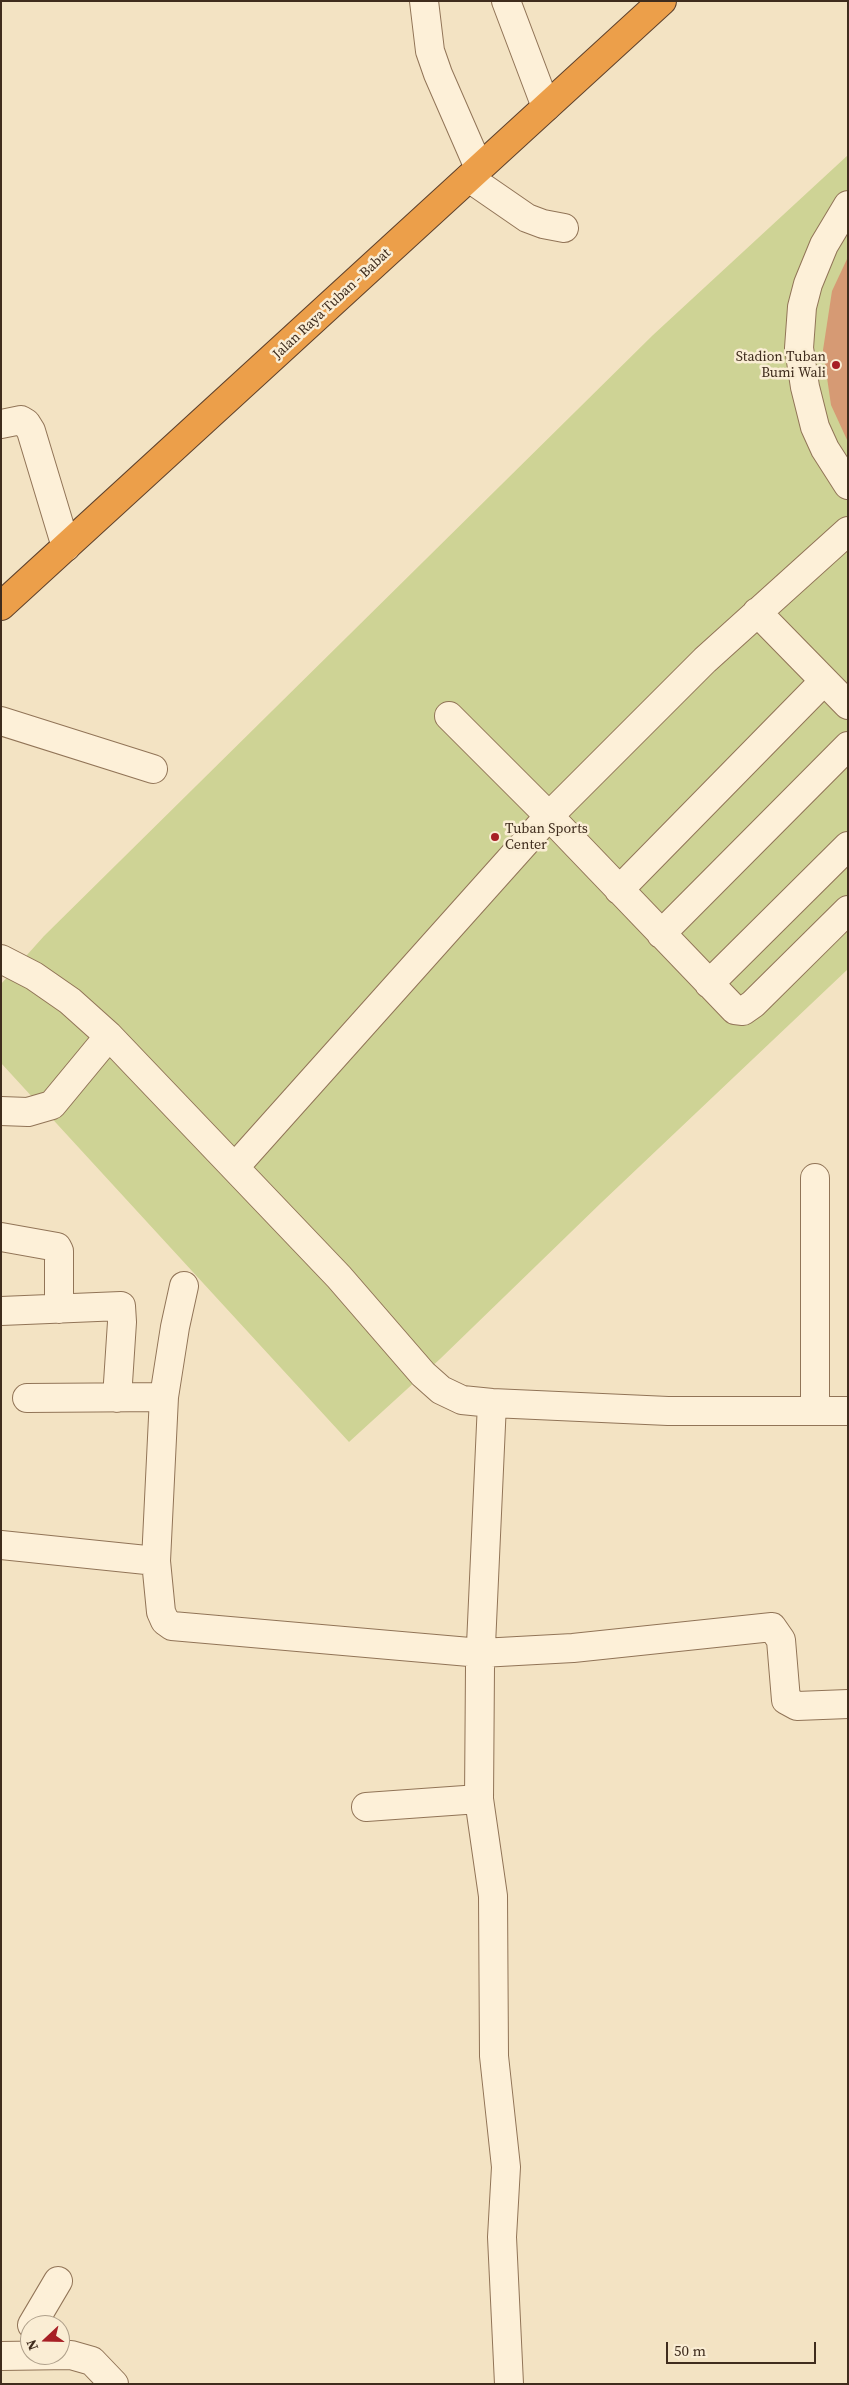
<!DOCTYPE html>
<style>
body{margin:0}
#map{position:relative;width:849px;height:2385px;overflow:hidden;background:#f3e3c3;font-family:"Source Serif 4",serif}
canvas{display:block}
.frame{position:absolute;inset:0;border:2px solid #3f2c1d;pointer-events:none}
.north{position:absolute;left:20px;top:2315px;width:50px;height:50px;box-sizing:border-box;background:#faedd4;border:1px solid #afa08b;border-radius:50%;rotate:249deg;font-size:14px;font-weight:700;line-height:20px;text-align:center;color:#3f2c1d}
.north::after{content:'';display:block;margin:auto;width:18px;height:22px;background:#a71f25;clip-path:polygon(50% 0,100% 100%,50% 72%,0 100%)}
.scale{position:absolute;left:666px;top:2342px;width:150px;height:22px;box-sizing:border-box;border:2px solid #3f2c1d;border-top:0;padding-left:6px;font-size:15px;line-height:18px;white-space:nowrap;color:#3f2c1d;-webkit-text-stroke:4px #faedd4;paint-order:stroke}
</style>
<div id="map">
<canvas width="849" height="2385"></canvas>
<div class="frame"></div>
<div class="north">N</div>
<div class="scale">50 m</div>
</div>
<script>
const context = document.querySelector('canvas').getContext('2d');
context.lineJoin = 'round';
function paint(path, color) { context.fillStyle = color; context.fill(path, 'evenodd'); }
const toPath = rows => new Path2D(rows.map(r => 'M' + r).join(''));
function trace(path, color, width, dash) { context.strokeStyle = color; context.lineWidth = width; context.lineCap = dash ? 'butt' : 'round'; context.setLineDash(dash || []); context.stroke(path); }
function write(font, color, halo, rows, align = 'center') {
  context.font = font + ' "Source Serif 4",serif'; context.lineWidth = 5; context.setLineDash([]); context.textBaseline = 'middle'; context.strokeStyle = halo; context.fillStyle = color; for (const [text, x, y, turn = 0] of rows) {
    context.save(); context.translate(x, y); context.rotate((+turn || 0) * Math.PI / 180); context.textAlign = isNaN(turn) ? turn : align; if (halo) context.strokeText(text, 0, 0); context.fillText(text, 0, 0); context.restore();
  }
}
paint(toPath([
 [848,155,848,969,602,1202,440,1359,349,1442,1,1063,1,984,44,936,653,335]
]), '#ced395');
paint(toPath([
 [848,257,848,442,831,405,823,350,832,291]
]), '#d69a74');
const minor = toPath([
 [424,1,430,51,438,74,479,168],
 [506,1,546,107],
 [469,178,527,218,543,224,564,228],
 [848,205,824,245,808,284,802,307,799,348,805,387,815,427,825,449,848,485],
 [1,424,21,420,26,423,31,431,66,547],
 [757,612,848,705],
 [449,716,549,816,735,1010,743,1011,753,1004,848,910],
 [1,721,153,769],
 [619,890,824,681],
 [661,934,848,746],
 [1,959,34,976,70,1001,109,1036,339,1277,423,1374,441,1390,462,1400,492,1403,668,1411,848,1411],
 [709,984,848,846],
 [1,1111,28,1112,52,1105,109,1036],
 [235,1167,549,816,705,660,848,531],
 [1,1237,57,1247,59,1251,59,1309],
 [184,1286,175,1327,164,1397,156,1561,161,1612,165,1621,172,1626,481,1653,573,1648,772,1627,781,1640,786,1700,797,1706,848,1704],
 [1,1311,121,1306,122,1322,117,1398],
 [27,1398,164,1397],
 [492,1403,480,1667,479,1799,493,1896,494,2056,506,2167,502,2237,509,2384],
 [815,1410,815,1178],
 [1,1545,156,1561],
 [366,1807,479,1799],
 [32,2325,58,2281],
 [1,2356,71,2355,92,2361,114,2384]
]);
const highway = toPath([
 [1,606,662,1]
]);
trace(minor, '#917457', 30);
trace(highway, '#5e412c', 30);
trace(minor, '#fdf0d8', 28);
trace(highway, '#ec9f4a', 28);
for (const [x, y, r, color] of [
 [836,365,5,"#a71f25"],
 [495,837,5,"#a71f25"]
]) { const dot = new Path2D(); dot.arc(x, y, r, 0, 2 * Math.PI); context.fillStyle = color; context.fill(dot); trace(dot, '#faedd4', 2); }
write('14px', '#3f2c1d', '#faedd4', [
 ["Jalan Raya Tuban - Babat",332,304,-43]
]);
write('14px', '#3f2c1d', '#faedd4', [
 ["Stadion Tuban",826,357],
 ["Bumi Wali",826,373],
 ["Tuban Sports",505,829,"left"],
 ["Center",505,845,"left"]
], 'right');
</script>
